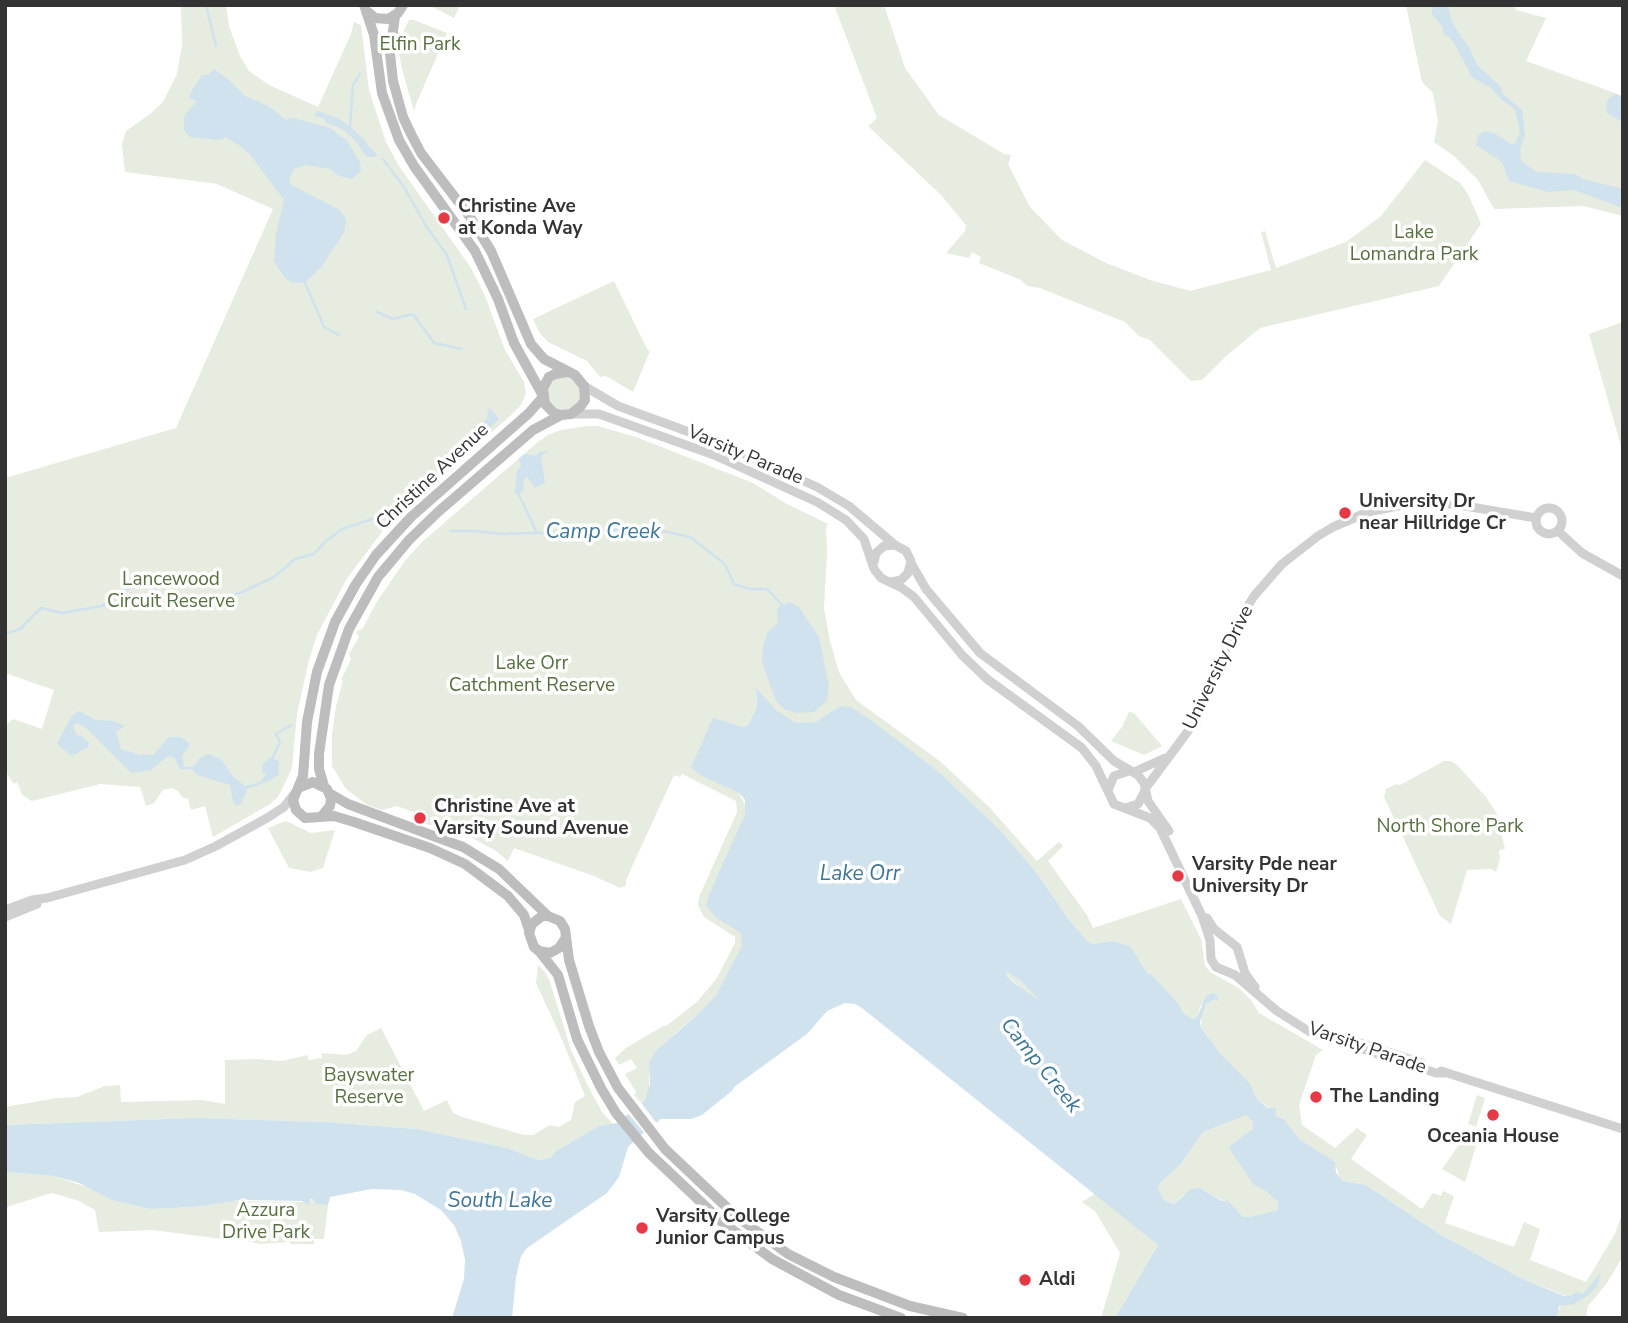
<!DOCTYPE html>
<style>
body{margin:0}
#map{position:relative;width:1628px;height:1323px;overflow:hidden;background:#fff;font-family:"Nunito Sans",sans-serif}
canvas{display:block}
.frame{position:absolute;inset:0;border:7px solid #333;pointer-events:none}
</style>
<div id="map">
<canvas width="1628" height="1323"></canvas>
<div class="frame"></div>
</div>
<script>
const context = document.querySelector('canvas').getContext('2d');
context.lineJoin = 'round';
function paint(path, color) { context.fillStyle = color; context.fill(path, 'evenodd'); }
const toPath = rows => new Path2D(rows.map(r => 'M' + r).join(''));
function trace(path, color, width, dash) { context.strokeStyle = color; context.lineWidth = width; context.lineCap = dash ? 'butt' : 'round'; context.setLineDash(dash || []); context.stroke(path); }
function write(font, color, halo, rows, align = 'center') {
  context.font = font + ' "Nunito Sans",sans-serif'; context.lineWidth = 7; context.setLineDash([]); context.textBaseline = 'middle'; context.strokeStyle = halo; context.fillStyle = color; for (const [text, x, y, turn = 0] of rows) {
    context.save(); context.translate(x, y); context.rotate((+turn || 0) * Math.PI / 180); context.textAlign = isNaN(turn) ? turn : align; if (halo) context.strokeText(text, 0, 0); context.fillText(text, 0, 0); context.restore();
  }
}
paint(toPath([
 [181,5,226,5,229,26,240,56,249,71,269,85,318,107,351,34,354,22,361,25,369,90,386,142,399,166,471,268,485,296,505,350,524,382,526,393,521,405,509,417,390,521,346,580,317,635,309,660,297,714,292,768,286,781,278,797,270,804,213,837,205,806,191,810,188,799,182,797,178,791,172,788,163,790,154,803,146,806,140,787,100,784,32,801,22,795,19,786,17,782,14,784,5,771,5,730,7,724,13,719,42,729,54,690,5,673,5,478,176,428,273,209,217,184,125,172,122,144,126,131,150,114,163,102,177,74,182,45],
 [429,5,460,5,454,18],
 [834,5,884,5,905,68,939,115,1004,154,1011,155,1008,164,1030,207,1062,240,1106,263,1150,280,1190,291,1271,270,1261,232,1265,231,1276,268,1346,242,1381,216,1425,160,1460,183,1468,194,1481,224,1439,286,1260,328,1226,356,1202,380,1191,381,1150,340,1139,336,1125,322,1040,288,1027,286,1021,280,979,263,981,257,972,252,969,258,946,253,965,231,966,225,941,195,868,126,877,118],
 [1406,5,1514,5,1516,10,1546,18,1526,61,1623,96,1623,216,1583,206,1494,209,1478,180,1454,156,1434,142,1438,121,1433,93,1422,82],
 [409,20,414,20,447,33,416,104,414,111,402,69,399,52,404,30],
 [614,281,647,349,650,351,633,392,606,376,600,377,587,361,548,342,539,332,533,319],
 [1623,322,1623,453,1589,334],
 '547 393a17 17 0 1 1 34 0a17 17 0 1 1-34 0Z',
 [588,426,598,426,636,437,753,483,787,504,828,524,826,527,827,554,824,608,830,641,839,672,856,700,941,762,990,808,1037,861,1059,842,1063,846,1048,861,1087,915,1093,928,1181,899,1201,939,1205,965,1210,972,1239,988,1251,1000,1259,1013,1323,1050,1316,1055,1299,1105,1302,1125,1335,1148,1357,1128,1367,1135,1351,1159,1422,1209,1433,1193,1441,1196,1443,1191,1454,1196,1445,1223,1514,1247,1524,1222,1540,1229,1530,1260,1586,1282,1615,1234,1623,1211,1623,1256,1607,1283,1588,1306,1586,1318,1554,1318,1566,1296,1523,1279,1441,1235,1366,1185,1343,1181,1339,1177,1337,1168,1300,1140,1284,1119,1275,1116,1271,1109,1257,1099,1253,1090,1213,1045,1201,1028,1202,1013,1206,1004,1216,999,1217,995,1210,996,1200,1007,1197,1017,1193,1019,1184,1014,1179,1004,1151,974,1147,973,1129,946,1112,941,1093,944,1088,942,1070,921,1036,872,1000,830,940,773,852,708,816,722,797,723,775,710,756,690,757,707,748,725,744,727,713,719,731,788,739,793,746,807,745,814,737,834,717,917,737,928,741,933,744,942,735,962,716,995,699,1013,674,1034,649,1073,649,1091,645,1100,641,1103,634,1095,636,1092,625,1074,637,1068,631,1059,619,1065,615,1058,626,1048,663,1026,666,1026,697,1002,717,978,735,943,735,937,704,917,698,905,699,897,737,812,736,801,682,774,680,777,674,775,626,880,626,886,620,888,594,876,514,848,508,861,496,851,465,834,444,827,425,824,413,812,397,806,382,810,367,805,346,789,332,766,332,734,336,706,343,681,341,680,351,659,349,654,359,637,356,632,363,628,376,603,404,562,422,542,538,442,548,435,561,430],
 [1129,712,1134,713,1162,746,1144,755,1111,741,1122,727],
 [1444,761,1451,761,1457,765,1486,797,1497,814,1505,849,1499,850,1500,859,1496,872,1491,869,1467,870,1451,924,1440,916,1384,797,1386,789,1396,784,1400,785],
 [286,821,311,833,335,830,323,868,311,872,289,868,268,828],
 [538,965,545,972,549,979,571,1050,587,1084,602,1112,613,1124,599,1126,556,1151,550,1158,538,1160,507,1148,417,1129,324,1122,195,1118,5,1125,5,1107,57,1098,77,1097,105,1086,120,1085,121,1102,202,1100,225,1104,225,1060,257,1059,282,1061,308,1055,308,1060,322,1058,322,1053,347,1055,356,1051,367,1035,381,1028,424,1111,447,1100,453,1113,462,1117,524,1135,533,1135,550,1125,559,1127,571,1120,575,1102,585,1096,560,1035,536,983],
 [1007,972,1021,981,1041,1001,1037,1001,1014,982,1006,975],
 [1477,1095,1485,1098,1476,1127,1468,1124],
 [1246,1114,1253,1122,1253,1129,1230,1150,1278,1202,1278,1210,1250,1217,1243,1217,1230,1205,1200,1188,1182,1196,1174,1204,1164,1200,1158,1188,1160,1183,1180,1165,1203,1132],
 [1473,1133,1479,1136,1465,1182,1442,1169,1458,1146,1471,1138],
 [5,1172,54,1176,151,1209,195,1207,229,1201,304,1202,313,1199,316,1204,328,1205,324,1239,314,1239,314,1244,291,1244,289,1242,261,1244,225,1237,221,1239,153,1230,99,1232,95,1210,79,1201,52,1193,9,1206,5,1210],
 [1096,1193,1158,1245,1115,1318,1101,1318,1120,1253,1095,1211,1082,1202]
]), '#e6ecdf');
paint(toPath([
 [1432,5,1448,5,1451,20,1461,37,1468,45,1477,65,1501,87,1503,94,1522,110,1525,135,1520,149,1521,161,1537,172,1575,174,1583,179,1623,189,1623,208,1574,190,1548,192,1509,181,1502,162,1476,145,1478,135,1485,131,1496,134,1511,144,1515,144,1520,132,1515,109,1502,100,1492,89,1472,77,1454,43,1448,36,1445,36,1441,25,1432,14],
 [214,69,230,81,245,96,270,107,286,120,293,118,330,128,348,142,360,162,361,171,352,179,339,176,330,169,306,165,294,169,289,180,291,185,340,210,346,220,344,232,339,240,321,267,305,283,293,283,286,279,274,262,276,233,284,200,251,156,242,147,225,137,220,140,190,137,184,130,184,116,197,101,189,98,192,90,202,75,208,75],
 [1616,94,1623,97,1623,122,1607,113,1606,106,1608,99],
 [318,111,339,119,350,127,364,139,369,147,377,154,375,157,366,157,355,140,344,130,326,122,323,118,314,116],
 [488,409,491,409,499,419,480,437,474,433,473,427,480,425,487,419],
 [549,450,541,456,545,483,535,488,527,477,523,480,524,489,519,495,515,494,517,471,521,466,519,459,524,454,535,456,539,452],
 [790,602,799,607,819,637,829,686,827,701,814,712,796,713,784,709,776,701,762,662,763,647,767,633,778,623,777,608],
 [756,688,776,710,797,723,816,722,840,706,852,708,872,721,940,773,1000,830,1036,872,1070,921,1088,942,1093,944,1112,941,1130,946,1147,973,1151,974,1179,1004,1184,1014,1193,1019,1197,1017,1206,996,1212,993,1217,995,1219,1002,1216,999,1206,1004,1200,1022,1201,1028,1219,1052,1250,1084,1257,1099,1268,1108,1276,1108,1275,1116,1284,1119,1300,1140,1335,1162,1336,1173,1343,1181,1366,1185,1441,1235,1523,1279,1564,1296,1570,1296,1577,1292,1583,1294,1601,1272,1597,1286,1591,1293,1574,1304,1559,1306,1558,1313,1554,1318,1115,1318,1158,1245,862,1008,855,1004,845,1003,827,1011,807,1034,734,1087,733,1090,702,1115,691,1119,661,1119,642,1134,628,1147,619,1177,607,1193,527,1248,521,1256,516,1277,512,1318,452,1318,464,1279,465,1260,461,1241,454,1225,441,1210,415,1194,401,1190,372,1189,330,1197,328,1205,316,1204,313,1199,310,1199,309,1205,302,1201,241,1200,195,1207,151,1209,112,1200,79,1183,54,1176,5,1172,5,1125,195,1118,324,1122,417,1129,507,1148,538,1160,550,1158,556,1151,599,1126,617,1123,645,1100,650,1084,649,1063,657,1050,699,1013,716,995,742,946,741,933,717,918,706,906,709,895,745,814,745,800,739,793,700,775,691,767,713,718,744,727,748,725,757,707],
 [1007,972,1021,981,1040,1001,1013,982,1006,975],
 [1246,1115,1253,1122,1253,1129,1230,1146,1230,1150,1254,1185,1266,1191,1278,1202,1278,1210,1250,1217,1243,1217,1228,1201,1222,1201,1200,1188,1191,1189,1174,1204,1164,1200,1158,1188,1160,1183,1180,1165,1203,1132],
 [79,711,96,720,113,721,125,726,116,732,121,749,140,755,153,755,169,737,181,737,190,744,182,756,184,764,180,770,175,758,168,756,151,770,131,773,85,727,76,723,73,726,76,735,83,737,89,743,88,747,72,756,57,744,71,717],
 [209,754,222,760,233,777,248,788,240,805,235,805,233,802,230,785,197,775,194,772,193,768,199,759,204,755],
 [270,758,279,761,279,775,264,783,262,779,267,774,263,773,262,765]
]), '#cfe2ee');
paint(toPath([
 [639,1100,658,1125,646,1135,626,1111]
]), '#fff');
trace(toPath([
 [206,5,216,46],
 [350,127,353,85,360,74],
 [383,159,404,187,426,226,447,255,466,309],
 [305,283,324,327,339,335],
 [377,312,393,319,413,314,434,343,462,349],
 [519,495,537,533],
 [451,531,474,531,502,534,653,529,690,537,725,564,734,584,750,589,767,589,783,606],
 [5,634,20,629,41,608,62,613,102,606,120,591,135,587,149,586,167,598,188,603,213,598,220,599,242,592,274,577,295,559,314,554,326,541,342,529,384,515,412,491],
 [272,759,280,742,276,734,291,725],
 [181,768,193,768],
 [246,787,256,785,266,780]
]), '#cfe2ee', 2.5);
trace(toPath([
 [584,386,618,406,722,444,817,487,849,506,895,545],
 [571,414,599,414,714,455,817,502,846,520,864,539,874,569,881,578,902,588,914,597,962,655,987,679,1082,748,1096,766,1114,804,1150,818,1160,828,1202,916,1210,940,1211,959,1216,967,1235,975,1277,1011,1310,1032,1436,1073,1444,1073],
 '1536 521a13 13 0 1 1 26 0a13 13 0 1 1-26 0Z',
 [1558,531,1582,553,1623,576],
 [874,562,876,553,884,546,895,545,906,551,911,561,908,573,901,580,891,582],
 [911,563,926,589,980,653,1078,726,1114,761,1138,775,1144,783,1148,801,1169,831],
 [1134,772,1165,758],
 [1145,789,1197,719,1235,627,1254,596,1282,564,1318,536,1333,527,1368,512,1408,504,1453,504,1536,518],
 [1108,790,1114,776,1129,771],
 [1125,808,1138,804,1145,791],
 [5,910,32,900,47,898,185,860,216,846,267,818,284,807,294,794],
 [5,917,37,904],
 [1207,918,1214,929,1237,947,1245,973,1255,987],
 [1345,1038,1422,1063],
 [1441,1071,1623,1129]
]), '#d0d0d0', 9);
trace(toPath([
 [364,5,374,35,382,93,399,140,414,166,475,251,498,299,514,343,542,394],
 [368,12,375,18,388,19,398,13,403,5],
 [395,16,390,54,393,81,403,117,411,134,421,153,470,217,491,251,531,344,544,359,575,375,584,386,585,400,581,406,571,414,561,415,554,413,545,404,543,388,549,377,555,374,568,372],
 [324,786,319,769,319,754,329,685,349,629,378,577,409,540,438,512,533,430,561,415],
 [298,788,313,782,327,789,331,799,330,806,321,817],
 [329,793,348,804,463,847,499,869,548,916,560,921,565,929,569,960,589,1026,599,1052,618,1088,665,1149,736,1216,788,1254,834,1277,910,1306,963,1318],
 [548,916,542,916,532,924,529,933,534,947,539,951,550,953,559,948,565,939],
 [529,930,524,915,508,896,465,864,430,848,354,822,334,816,305,818,296,810,293,800,303,776,307,722,317,672,335,622,356,584,376,555,411,517,529,413,542,398],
 [539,951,558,975,577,1039,601,1088,616,1113,649,1153,722,1222,772,1259,839,1295,901,1318]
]), '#bdbdbd', 10);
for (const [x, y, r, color] of [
 [444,218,7,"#e63946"],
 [1345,513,7,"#e63946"],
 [420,818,7,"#e63946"],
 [1178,876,7,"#e63946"],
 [1316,1097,7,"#e63946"],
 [1493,1115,7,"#e63946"],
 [642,1228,7,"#e63946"],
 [1025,1280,7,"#e63946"]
]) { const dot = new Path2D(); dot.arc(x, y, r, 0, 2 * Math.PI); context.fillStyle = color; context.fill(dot); trace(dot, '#fff', 2.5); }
write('19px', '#56703f', '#fff', [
 ["Elfin Park",420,45],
 ["Lake",1414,233],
 ["Lomandra Park",1414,255],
 ["Lancewood",171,580],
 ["Circuit Reserve",171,602],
 ["Lake Orr",532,664],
 ["Catchment Reserve",532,686],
 ["North Shore Park",1450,827],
 ["Bayswater",369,1076],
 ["Reserve",369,1098],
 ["Azzura",266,1211],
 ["Drive Park",266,1233]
]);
write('bold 19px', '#333', '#fff', [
 ["Christine Ave",458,207],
 ["at Konda Way",458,229],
 ["University Dr",1359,502],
 ["near Hillridge Cr",1359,524],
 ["Christine Ave at",434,807],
 ["Varsity Sound Avenue",434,829],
 ["Varsity Pde near",1192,865],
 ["University Dr",1192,887],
 ["The Landing",1330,1097],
 ["Oceania House",1493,1137,"center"],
 ["Varsity College",656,1217],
 ["Junior Campus",656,1239],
 ["Aldi",1039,1280]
], 'left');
write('19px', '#333', '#fff', [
 ["Varsity Parade",745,456,23],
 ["Christine Avenue",433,477,-43],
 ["University Drive",1219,668,-64],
 ["Varsity Parade",1367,1049,19]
]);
write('italic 21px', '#3f7597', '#fff', [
 ["Camp Creek",603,533],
 ["Lake Orr",860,875],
 ["Camp Creek",1040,1066,51],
 ["South Lake",500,1202]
]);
</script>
